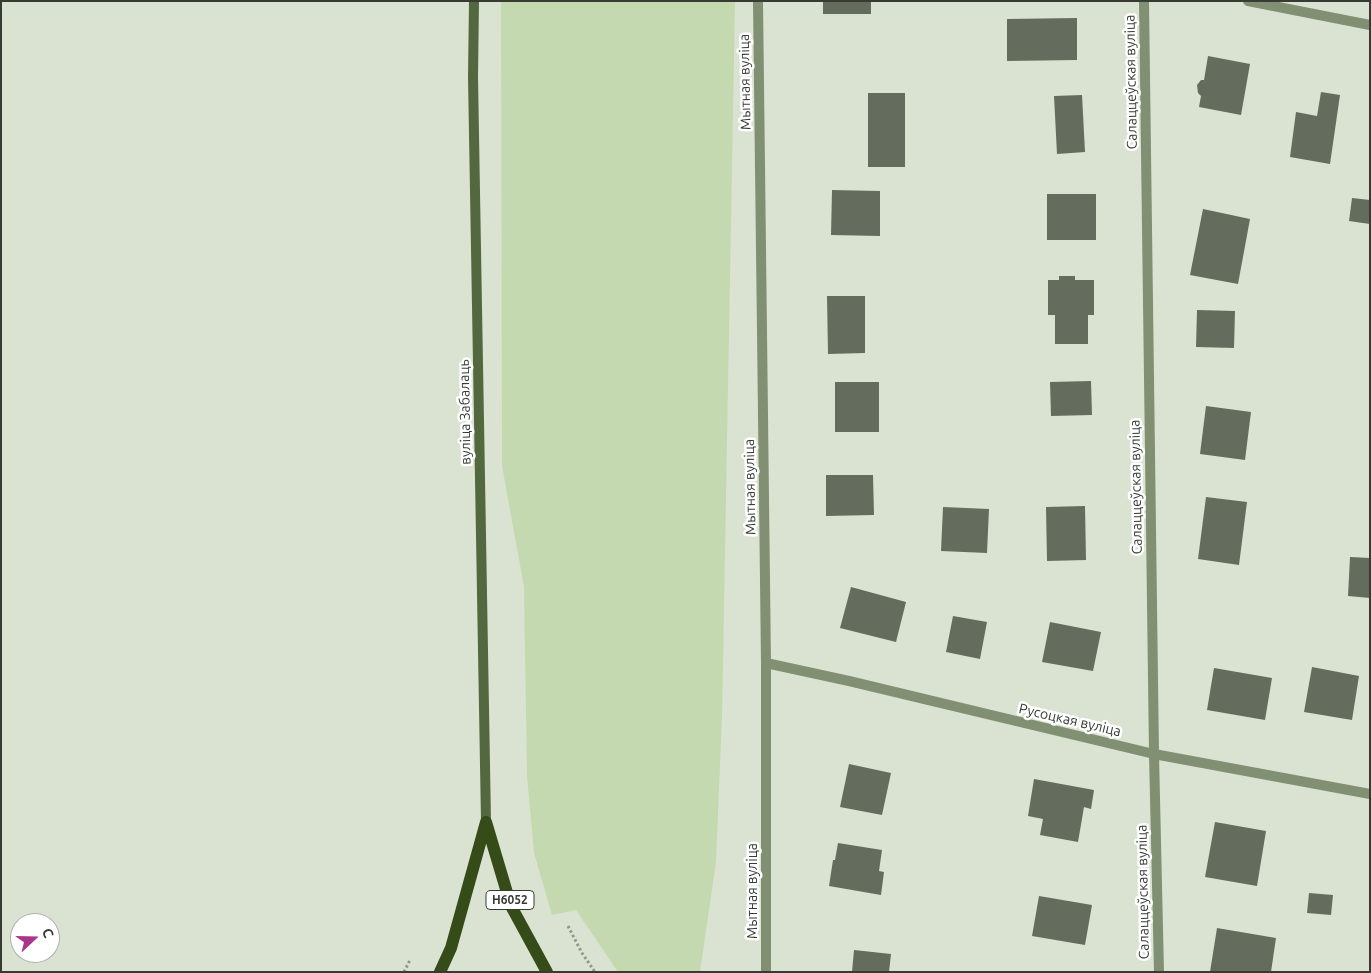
<!DOCTYPE html>
<meta charset="utf-8">
<style>
body{margin:0}
#map{position:relative;width:1371px;height:973px;overflow:hidden;background:#dae3d2;font-family:Ubuntu,sans-serif}
canvas{display:block}
.frame{position:absolute;inset:0;border:2px solid #373b34;pointer-events:none}
.north{position:absolute;left:10px;top:913px;width:50px;height:50px;box-sizing:border-box;background:#fff;border:1px solid #afb1ae;border-radius:50%;rotate:69deg;font-size:14px;font-weight:700;line-height:20px;text-align:center;color:#373b34}
.north::after{content:'';display:block;margin:auto;width:18px;height:22px;background:#ab358d;clip-path:polygon(50% 0,100% 100%,50% 72%,0 100%)}
</style>
<div id="map">
<canvas width="1371" height="973"></canvas>
<div class="frame"></div>
<div class="north">С</div>
</div>
<script>
const context = document.querySelector('canvas').getContext('2d');
context.lineJoin = 'round';
function paint(path, color) { context.fillStyle = color; context.fill(path, 'evenodd'); }
const toPath = rows => new Path2D(rows.map(r => 'M' + r).join(''));
function trace(path, color, width, dash) { context.strokeStyle = color; context.lineWidth = width; context.lineCap = dash ? 'butt' : 'round'; context.setLineDash(dash || []); context.stroke(path); }
function write(font, color, halo, rows, align = 'center') {
  context.font = font + ' Ubuntu,sans-serif'; context.lineWidth = 5; context.setLineDash([]); context.textBaseline = 'middle'; context.strokeStyle = halo; context.fillStyle = color; for (const [text, x, y, turn = 0] of rows) {
    context.save(); context.translate(x, y); context.rotate((+turn || 0) * Math.PI / 180); context.textAlign = isNaN(turn) ? turn : align; if (halo) context.strokeText(text, 0, 0); context.fillText(text, 0, 0); context.restore();
  }
}
paint(toPath([
 [501,1,735,1,722,718,716,862,700,972,618,972,576,910,552,915,534,853,527,776,524,587,502,466]
]), '#c4d9af');
paint(toPath([
 [823,1,871,1,871,14,823,14],
 [1077,18,1077,60,1007,61,1007,19],
 [1208,56,1250,64,1241,115,1199,107,1201,96,1198,93,1197,85,1201,80,1204,80],
 [1321,92,1340,95,1330,164,1290,157,1296,112,1317,116],
 [868,93,905,93,905,167,868,167],
 [1082,95,1085,152,1057,154,1054,96],
 [832,190,880,191,880,236,831,235],
 [1047,194,1096,194,1096,240,1047,240],
 [1352,198,1370,200,1370,224,1349,221],
 [1203,209,1250,219,1238,284,1190,275],
 [1059,276,1075,276,1075,280,1094,280,1094,315,1088,315,1088,344,1055,344,1055,315,1048,315,1048,280,1059,280],
 [827,296,865,296,865,353,828,354],
 [1197,310,1235,311,1234,348,1196,347],
 [1091,381,1092,415,1051,416,1050,382],
 [835,382,879,382,879,432,835,432],
 [1206,406,1251,412,1245,460,1200,454],
 [826,475,873,475,874,515,826,516],
 [1206,497,1247,502,1239,565,1198,559],
 [1085,506,1086,560,1047,561,1046,507],
 [943,507,989,509,987,553,941,551],
 [1350,557,1370,558,1370,598,1348,596],
 [851,587,906,602,896,642,840,628],
 [953,616,987,622,980,659,946,652],
 [1050,622,1101,632,1093,671,1042,662],
 [1312,667,1359,676,1352,720,1304,712],
 [1214,668,1272,678,1265,720,1207,710],
 [849,764,891,773,882,815,840,807],
 [1034,779,1094,790,1091,809,1084,807,1078,842,1040,835,1043,819,1028,816],
 [1215,822,1266,831,1257,886,1205,877],
 [838,843,882,850,879,871,884,872,881,895,829,886,833,860,835,860],
 [1309,893,1333,895,1331,915,1307,913],
 [1039,896,1092,905,1085,945,1032,936],
 [1217,928,1276,938,1271,972,1210,972],
 [854,950,891,954,889,972,852,972]
]), '#646c5d');
trace(toPath([
 [568,926,582,953,595,972],
 [404,972,410,960]
]), '#91988b', 3, [2.5, 2.5]);
trace(toPath([
 [758,1,766,663,766,972],
 [1144,1,1154,754,1159,972],
 [1248,1,1370,25],
 [766,663,849,681,1154,754,1370,794]
]), '#818f73', 10);
trace(toPath([
 [474,1,473,77,486,822]
]), '#54683f', 10);
trace(toPath([
 [486,822,511,906,547,972],
 [440,972,451,948,486,822]
]), '#354c18', 12);
for (const [x, y, w] of [
 [510,900,48]
]) { const box = new Path2D(); box.roundRect(x - w / 2, y - 9.5, w, 19, 4); context.fillStyle = '#fff'; context.fill(box); trace(box, '#373b34', 1); }
write('bold 12px', '#373b34', null, [
 ["Н6052",510,900]
]);
write('14px', '#373b34', '#fff', [
 ["Мытная вуліца",745,82,-91],
 ["Салаццеўская вуліца",1131,82,-91],
 ["вуліца Забалаць",465,412,-91],
 ["Мытная вуліца",750,487,-91],
 ["Салаццеўская вуліца",1136,487,-91],
 ["Русоцкая вуліца",1070,720,13],
 ["Мытная вуліца",752,891,-90],
 ["Салаццеўская вуліца",1143,892,-91]
]);
</script>
